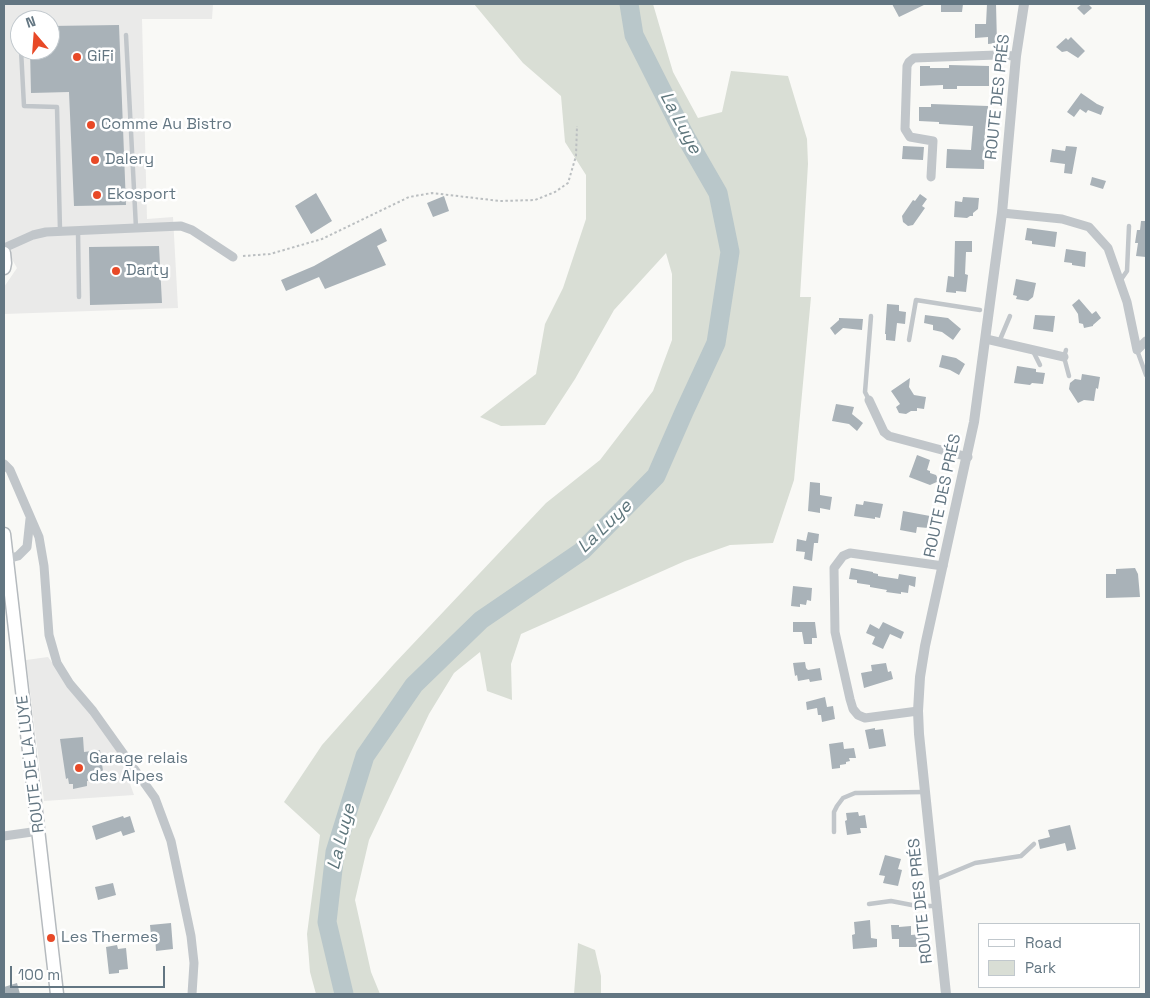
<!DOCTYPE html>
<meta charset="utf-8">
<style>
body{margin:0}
#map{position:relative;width:1150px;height:998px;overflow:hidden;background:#f9f9f6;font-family:"Space Grotesk",sans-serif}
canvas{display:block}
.frame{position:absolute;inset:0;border:5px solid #637682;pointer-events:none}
.legend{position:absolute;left:978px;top:923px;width:162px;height:65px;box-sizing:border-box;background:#fff;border:1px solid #c1c8cd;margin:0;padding:6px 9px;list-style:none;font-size:15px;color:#637682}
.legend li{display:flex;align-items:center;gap:10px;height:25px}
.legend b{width:25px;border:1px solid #c1c8cd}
.north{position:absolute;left:10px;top:10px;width:50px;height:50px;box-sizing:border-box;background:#fff;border:1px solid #c1c8cd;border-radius:50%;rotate:342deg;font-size:14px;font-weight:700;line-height:20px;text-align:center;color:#637682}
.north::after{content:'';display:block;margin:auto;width:18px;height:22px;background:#e84927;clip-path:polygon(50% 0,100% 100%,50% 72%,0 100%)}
.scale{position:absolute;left:10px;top:966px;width:155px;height:22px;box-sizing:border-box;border:2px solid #637682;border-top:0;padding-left:6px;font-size:15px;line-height:18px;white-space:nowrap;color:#637682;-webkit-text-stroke:4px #fff;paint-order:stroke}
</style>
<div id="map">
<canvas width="1150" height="998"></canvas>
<div class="frame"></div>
<ul class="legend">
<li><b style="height:6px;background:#fff"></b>Road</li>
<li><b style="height:14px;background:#d9ded5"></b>Park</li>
</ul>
<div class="north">N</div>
<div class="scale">100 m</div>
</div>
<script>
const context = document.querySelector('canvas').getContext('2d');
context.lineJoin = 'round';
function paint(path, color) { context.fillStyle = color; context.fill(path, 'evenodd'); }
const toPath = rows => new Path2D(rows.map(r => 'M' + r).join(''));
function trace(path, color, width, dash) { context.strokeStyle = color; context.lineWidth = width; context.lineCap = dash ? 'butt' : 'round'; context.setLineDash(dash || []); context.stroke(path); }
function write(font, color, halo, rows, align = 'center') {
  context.font = font + ' "Space Grotesk",sans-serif'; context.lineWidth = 5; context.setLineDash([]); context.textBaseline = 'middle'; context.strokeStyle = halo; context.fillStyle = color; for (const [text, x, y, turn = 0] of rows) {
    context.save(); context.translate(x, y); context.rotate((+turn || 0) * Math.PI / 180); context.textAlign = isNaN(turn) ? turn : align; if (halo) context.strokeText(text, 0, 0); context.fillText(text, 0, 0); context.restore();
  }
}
paint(toPath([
 [4,4,213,4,212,19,142,19,147,219,173,217,178,308,4,314,4,287,17,268,4,245],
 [20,20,50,20,50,50,20,50],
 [48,657,118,750,134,795,44,801,26,660]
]), '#eaeae9');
paint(toPath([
 [474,4,653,4,673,72,698,118,722,112,731,71,788,76,807,139,808,164,800,297,811,297,794,480,773,543,730,545,685,561,521,634,511,664,512,700,487,691,480,652,454,673,429,714,369,840,355,900,371,972,380,994,316,994,310,972,307,934,320,835,284,802,322,745,394,664,546,503,600,460,653,391,672,340,672,274,666,253,614,310,575,379,545,425,501,426,480,417,536,374,545,324,563,288,586,219,586,175,565,142,561,96,523,63],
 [578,943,595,950,601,976,601,994,574,994]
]), '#d9ded5');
trace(toPath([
 [344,994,327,922,335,852,365,756,414,685,481,620,582,551,656,476,684,412,716,343,730,252,718,193,684,134,634,35,629,4]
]), '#b9c7ca', 19);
paint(toPath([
 [892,4,926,4,899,17],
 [941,4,963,4,962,12,941,12],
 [987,4,996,4,997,43,988,44,988,37,975,38,975,24,986,24],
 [1082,4,1088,4,1092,8,1084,15,1077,8],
 [119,25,126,205,74,206,69,92,31,93,30,50,50,50,50,26],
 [1071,37,1085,51,1078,58,1067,51,1062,52,1056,47,1066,38,1068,40],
 [949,65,989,66,989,86,957,86,957,89,943,89,943,85,920,86,920,66,930,66,930,68,949,68],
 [1081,93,1097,104,1104,107,1101,115,1088,110,1086,113,1080,109,1074,117,1067,112],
 [931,104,988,106,987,129,985,129,984,169,946,168,947,149,971,150,973,126,939,124,939,122,919,121,919,107,931,107],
 [903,146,924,147,923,160,902,159],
 [1066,146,1077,147,1072,174,1064,173,1065,164,1050,162,1052,149,1065,151],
 [1092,177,1106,181,1103,189,1090,185],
 [316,193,332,221,311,234,295,206],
 [920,194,927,199,922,206,925,208,913,225,908,226,903,222,902,216,913,200,915,201],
 [444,196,449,211,433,217,427,203],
 [963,197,979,198,978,209,973,213,973,216,970,216,967,218,954,217,955,201,962,202],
 [1141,221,1146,221,1146,257,1136,256,1138,243,1135,243,1137,230,1140,230],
 [381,228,387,241,377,246,386,265,325,289,319,277,286,291,281,280,314,266],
 [1027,228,1057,232,1055,247,1032,244,1032,241,1025,240],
 [955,241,972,241,972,252,966,252,965,274,968,275,966,292,956,291,956,293,946,292,948,276,954,277],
 [159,246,162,303,90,305,89,247],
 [1066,249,1086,252,1085,267,1072,265,1072,263,1064,262],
 [1016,279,1036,283,1033,297,1028,301,1016,299,1017,296,1013,295],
 [1079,299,1092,314,1096,311,1101,318,1093,325,1093,326,1084,328,1083,324,1079,323,1078,314,1072,305],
 [887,304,899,305,899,311,906,312,905,324,897,323,895,341,886,340,886,334,885,334],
 [925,315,948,318,961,329,953,340,942,332,933,330,933,325,924,323],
 [1035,315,1055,316,1053,332,1033,329],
 [839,318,863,319,862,330,843,328,835,335,830,328,839,320],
 [942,355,956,358,965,364,959,375,950,370,939,367],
 [1017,366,1036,369,1036,372,1045,373,1043,384,1032,383,1030,385,1014,383],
 [1082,374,1100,377,1098,389,1096,388,1094,401,1084,400,1078,403,1069,389,1070,383,1075,379,1081,380],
 [910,378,909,387,914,395,926,397,924,409,917,408,917,411,911,411,906,414,899,413,896,407,900,404,891,391],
 [836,404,854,407,852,414,863,423,857,431,849,424,832,421],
 [917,455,930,460,927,470,930,471,930,473,936,475,939,481,930,485,909,477],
 [810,482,820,483,820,495,832,497,830,510,820,508,820,513,808,511],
 [864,501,883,504,880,518,875,517,875,519,854,516,856,504,863,505],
 [903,511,930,516,928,528,917,527,916,533,900,530],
 [808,532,819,534,818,543,814,543,812,561,804,559,805,552,796,551,797,539,806,541],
 [851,568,873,572,873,573,878,574,878,576,898,579,899,574,916,577,915,587,909,585,908,593,901,592,901,594,886,592,887,590,870,587,870,585,857,583,857,580,849,579],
 [1135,568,1138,574,1140,597,1106,598,1106,574,1116,574,1116,569],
 [793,586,812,588,811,601,807,600,806,605,800,604,800,607,791,606],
 [793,622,815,622,817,638,812,638,812,644,804,644,802,632,793,632],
 [883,622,904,632,901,639,890,634,883,649,872,644,875,637,866,633,870,624,879,629],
 [805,662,806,668,808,670,820,668,822,680,810,682,809,679,798,681,797,675,795,676,793,663],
 [886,663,888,672,891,671,893,679,864,688,861,673,872,671,871,665],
 [825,697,827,707,833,706,835,719,822,722,821,715,818,715,817,708,807,710,806,702],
 [875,728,875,730,883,729,886,746,869,749,865,730],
 [83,737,84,752,100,750,104,778,87,781,87,786,73,789,73,784,69,784,68,778,66,779,60,739],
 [843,742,844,749,854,748,856,758,849,758,850,761,846,762,846,764,840,765,840,768,832,769,829,744],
 [858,812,859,816,865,815,867,828,860,828,861,833,847,835,845,821,847,820,846,813],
 [123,816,124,818,130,816,135,832,123,836,121,831,96,840,92,826],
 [1070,825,1076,849,1067,851,1065,843,1040,849,1038,840,1050,837,1048,830],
 [885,855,901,859,898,869,902,870,898,886,883,883,885,876,879,875],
 [113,883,116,895,98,900,95,887],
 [870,920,871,938,877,939,877,947,853,949,852,935,855,934,854,922],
 [171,923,173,949,156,951,155,934,151,935,150,925],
 [891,925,899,925,899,927,911,926,911,935,923,934,923,947,899,947,899,939,892,939],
 [117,945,118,949,126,948,128,969,119,970,119,973,109,974,106,947],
 [17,983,20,994,4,994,4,987]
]), '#a9b2b8');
const primary = toPath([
 [4,253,5,263,4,268],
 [4,534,57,994]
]);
trace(primary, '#b5babe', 15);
trace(toPath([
 [243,256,270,254,322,239,409,197,432,193,500,201,535,200,555,192,568,183,576,156,577,126]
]), '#bbbfc1', 2, [2.5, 2.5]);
trace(toPath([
 [19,27,20,37],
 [126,35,136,228],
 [21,50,24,106,57,107,60,230],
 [78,231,79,297],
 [1120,281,1127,271,1129,226],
 [909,340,916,300,980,310],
 [999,342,1010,316],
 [1066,350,1064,357,1069,376],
 [1137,350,1146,375],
 [1033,351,1040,365],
 [869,400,865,392,871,316],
 [834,832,834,812,837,806,843,798,855,793,924,792],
 [934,880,975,863,1021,856,1034,844],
 [869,904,891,901,917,906,937,906]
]), '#c1c6ca', 4.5);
trace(toPath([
 [931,177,933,141,910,137,905,129,907,66,909,62,914,58,997,55,1016,56],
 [1002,213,1062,219,1089,227,1108,248,1127,302,1137,350,1146,341],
 [4,248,33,235,46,232,181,226,192,230,233,257],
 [986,339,1064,357],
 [869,400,884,432,889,436,968,457],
 [4,464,10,470,39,537,44,566,49,635,57,663,70,684,93,711,155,798,171,841,191,936,194,963,192,994],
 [7,559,18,556,27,547,30,519],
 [918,711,865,718,858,715,853,709,850,699,835,632,834,568,843,556,850,553,943,566],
 [4,836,39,831]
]), '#c1c6ca', 9);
trace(toPath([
 [946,994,919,734,918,711,920,677,925,646,974,422,1002,213,1016,56,1024,4]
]), '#c1c6ca', 10);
trace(primary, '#fff', 12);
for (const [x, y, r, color] of [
 [77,57,5,"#e84927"],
 [91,125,5,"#e84927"],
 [95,160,5,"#e84927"],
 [97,195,5,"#e84927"],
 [116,271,5,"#e84927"],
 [79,768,5,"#e84927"],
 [51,938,5,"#e84927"]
]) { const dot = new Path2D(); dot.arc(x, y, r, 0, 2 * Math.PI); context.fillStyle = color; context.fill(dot); trace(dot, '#fff', 2); }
write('16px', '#637682', '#fff', [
 ["GiFi",87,57],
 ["Comme Au Bistro",101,125],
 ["Dalery",105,160],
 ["Ekosport",107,195],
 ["Darty",126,271],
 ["Garage relais",89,759],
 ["des Alpes",89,777],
 ["Les Thermes",61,938]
], 'left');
write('16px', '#637682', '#fff', [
 ["ROUTE DES PRÉS",998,97,-84],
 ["ROUTE DES PRÉS",943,496,-78],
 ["ROUTE DE LA LUYE",31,764,-97],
 ["ROUTE DES PRÉS",921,901,-96]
]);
write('italic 18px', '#5e767c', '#fff', [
 ["La Luye",680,123,62],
 ["La Luye",605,527,-44],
 ["La Luye",342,837,-76]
]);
</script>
